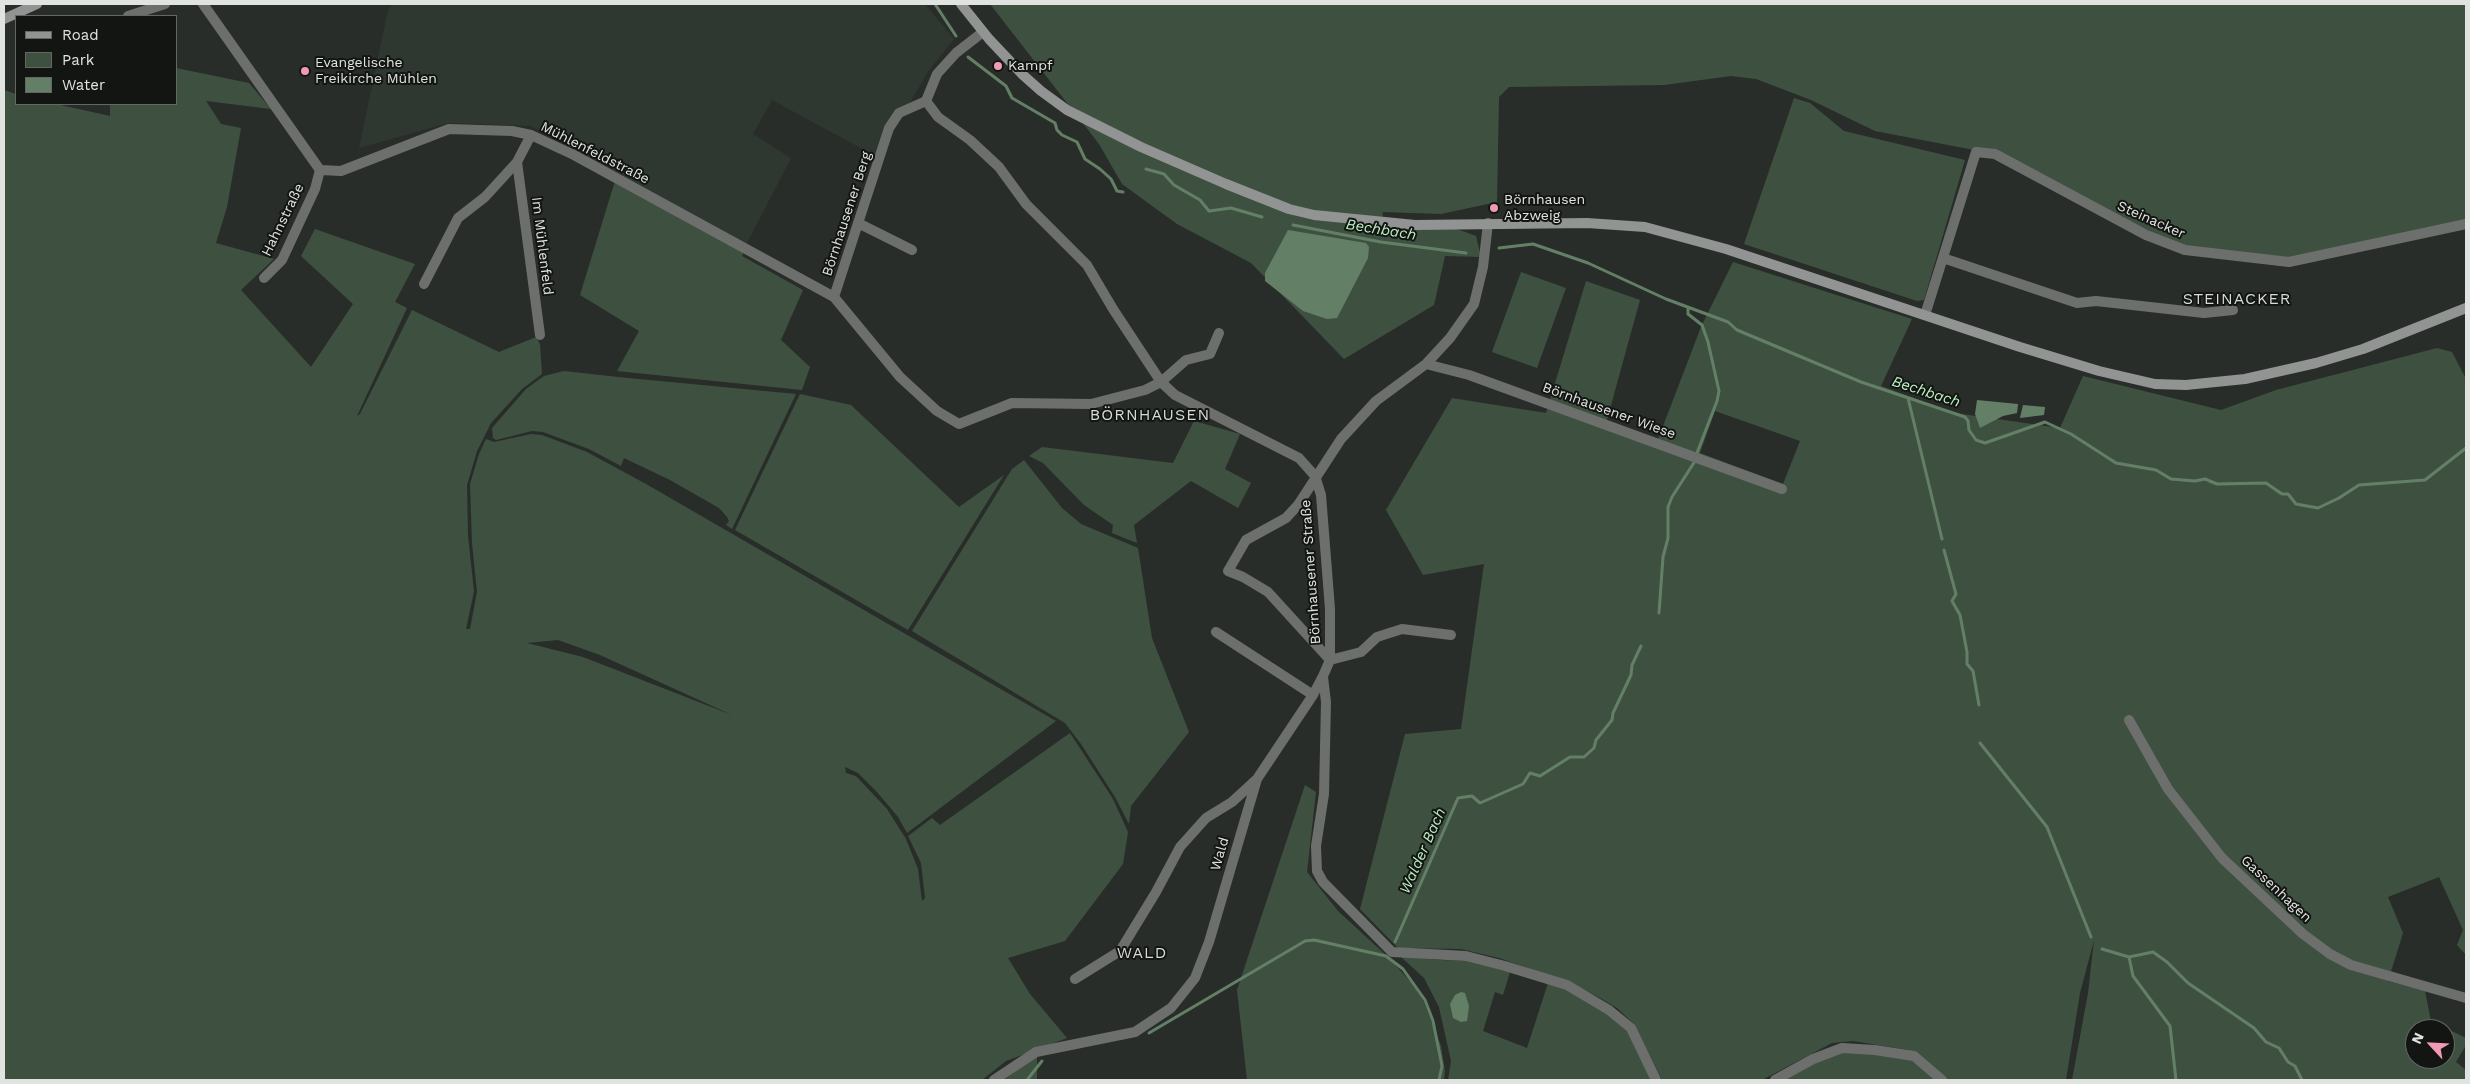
<!DOCTYPE html>
<meta charset="utf-8">
<style>
body{margin:0}
#map{position:relative;width:2470px;height:1084px;overflow:hidden;background:#292d29;font-family:"Work Sans",sans-serif}
canvas{display:block}
.frame{position:absolute;inset:0;border:5px solid #e1e3e1;pointer-events:none}
.legend{position:absolute;left:15px;top:15px;width:162px;height:90px;box-sizing:border-box;background:#131513;border:1px solid #656765;margin:0;padding:6px 9px;list-style:none;font-size:15px;color:#e1e3e1}
.legend li{display:flex;align-items:center;gap:10px;height:25px}
.legend b{width:25px;border:1px solid #656765}
.north{position:absolute;left:2405px;top:1019px;width:50px;height:50px;box-sizing:border-box;background:#131513;border:1px solid #656765;border-radius:50%;rotate:295deg;font-size:14px;font-weight:700;line-height:20px;text-align:center;color:#e1e3e1}
.north::after{content:'';display:block;margin:auto;width:18px;height:22px;background:#f09ab6;clip-path:polygon(50% 0,100% 100%,50% 72%,0 100%)}
</style>
<div id="map">
<canvas width="2470" height="1084"></canvas>
<div class="frame"></div>
<ul class="legend">
<li><b style="height:6px;background:#919492"></b>Road</li>
<li><b style="height:14px;background:#3e5141"></b>Park</li>
<li><b style="height:14px;background:#638067"></b>Water</li>
</ul>
<div class="north">N</div>
</div>
<script>
const context = document.querySelector('canvas').getContext('2d');
context.lineJoin = 'round';
function paint(path, color) { context.fillStyle = color; context.fill(path, 'evenodd'); }
const toPath = rows => new Path2D(rows.map(r => 'M' + r).join(''));
function trace(path, color, width, dash) { context.strokeStyle = color; context.lineWidth = width; context.lineCap = dash ? 'butt' : 'round'; context.setLineDash(dash || []); context.stroke(path); }
function write(font, color, halo, rows, align = 'center') {
  context.font = font + ' "Work Sans",sans-serif'; context.lineWidth = 4; context.setLineDash([]); context.textBaseline = 'middle'; context.strokeStyle = halo; context.fillStyle = color; for (const [text, x, y, turn = 0] of rows) {
    context.save(); context.translate(x, y); context.rotate((+turn || 0) * Math.PI / 180); context.textAlign = isNaN(turn) ? turn : align; if (halo) context.strokeText(text, 0, 0); context.fillText(text, 0, 0); context.restore();
  }
}
paint(toPath([
 [393,4,925,4,954,39,927,73,879,158,772,100,753,134,791,158,746,245,531,126,448,123,359,148,388,10]
]), '#2f3830');
paint(toPath([
 [990,4,2466,4,2466,223,2289,262,2185,250,1995,154,1875,131,1811,100,1756,79,1731,76,1664,85,1509,87,1499,97,1497,202,1441,214,1383,212,1381,228,1457,229,1476,236,1481,257,1445,256,1434,305,1344,359,1251,263,1177,224,1122,184,1099,144],
 [176,68,249,83,271,109,206,101,221,124,241,128,227,207,216,243,274,259,241,290,311,367,353,304,301,256,315,229,415,264,395,302,407,308,357,416,360,414,412,310,499,352,536,337,540,344,542,374,522,389,491,423,477,451,467,485,468,536,474,591,466,629,470,629,477,592,472,543,470,484,479,454,486,439,494,442,531,434,542,435,587,452,646,484,1056,721,907,833,898,817,877,792,858,773,845,767,846,773,856,776,887,809,906,839,918,869,922,901,925,898,921,863,908,836,932,818,940,825,1070,733,1113,799,1128,832,1123,864,1065,941,1008,958,1030,994,1067,1038,1006,1061,982,1080,4,1080,4,90,16,94,16,104,56,104,110,116,110,104,176,104],
 [558,640,600,655,732,715,583,657,527,643],
 [1794,98,1810,103,1844,131,1965,160,1924,300,1917,301,1744,244],
 [615,181,744,252,742,256,803,290,781,340,810,367,802,390,617,371,639,331,580,295],
 [1733,262,1912,319,1881,386,1955,413,2060,428,2083,376,2221,410,2276,390,2437,348,2452,352,2466,379,2466,955,2457,945,2463,930,2439,877,2388,897,2403,933,2388,981,2425,991,2431,1021,2466,1038,2466,1045,2456,1062,2466,1070,2466,1080,2072,1080,2088,993,2094,940,2080,993,2066,1080,1947,1080,1920,1056,1909,1050,1853,1041,1832,1043,1762,1080,1662,1080,1634,1024,1617,1008,1602,999,1572,983,1499,958,1461,949,1398,948,1360,909,1405,734,1461,729,1484,564,1423,575,1386,510,1452,398,1546,413,1586,281,1640,300,1605,427,1655,447,1701,327],
 [1715,411,1800,441,1783,484,1700,453],
 [2415,1029,2445,1029,2445,1059,2415,1059],
 [1521,272,1566,288,1537,368,1492,352],
 [564,371,618,377,796,394,732,529,726,525,729,521,727,517,719,508,670,480,624,458,621,466,589,449,543,432,532,431,496,440,493,438,492,428,526,389,544,376],
 [800,394,851,405,959,507,1004,475,908,630,735,530],
 [1194,421,1240,434,1225,469,1251,483,1238,508,1191,481,1134,525,1137,543,1112,533,1113,525,1084,505,1043,463,1029,456,1042,447,1173,463],
 [1024,460,1062,508,1081,524,1138,548,1152,638,1189,732,1131,806,1129,824,1115,797,1081,744,1065,723,912,631,1012,469],
 [1305,785,1316,792,1307,872,1338,911,1388,957,1420,992,1441,1046,1445,1071,1444,1080,1247,1080,1237,990],
 [1400,956,1439,960,1466,961,1510,972,1503,995,1495,992,1483,1031,1527,1048,1548,983,1568,988,1608,1013,1628,1030,1653,1080,1448,1080,1451,1061,1439,1007,1424,978],
 [1844,1051,1874,1052,1913,1059,1938,1080,1780,1080,1816,1060],
 [1037,1056,1037,1080,1004,1080]
]), '#3e5141');
paint(toPath([
 [1288,230,1366,243,1369,247,1368,258,1337,318,1327,319,1303,311,1265,281,1265,273],
 [1977,400,2018,404,2017,413,2003,416,1980,428,1975,414],
 [2023,405,2045,407,2044,415,2020,418],
 [1461,992,1465,993,1469,1006,1467,1021,1461,1022,1453,1018,1450,1004,1455,995]
]), '#638067');
trace(toPath([
 [935,4,956,36],
 [968,57,1006,86,1012,98,1055,123,1057,130,1062,135,1077,142,1085,159,1100,169,1111,179,1117,191,1123,192],
 [1146,169,1164,174,1174,185,1200,200,1209,211,1231,208,1262,217],
 [1293,225,1381,242,1466,253],
 [1499,248,1533,244,1588,263,1666,299,1728,322,1737,330,1861,382,1965,417,1968,421,1969,430,1976,440,1985,443,2045,422,2071,434,2116,463,2156,470,2171,479,2195,481,2205,479,2217,484,2266,483,2282,494,2288,494,2296,504,2318,508,2339,498,2359,485,2425,480,2466,448],
 [1688,307,1688,314,1702,325,1708,342,1719,391,1717,401,1697,453],
 [1908,398,1942,539],
 [1944,550,1956,594,1952,601,1960,615,1967,652,1967,664,1973,671,1979,705],
 [1659,613,1663,557,1668,538,1668,507,1672,497,1695,461],
 [1980,743,2047,827,2091,937],
 [1395,942,1458,798,1472,796,1480,803,1523,784,1530,773,1540,776,1570,757,1584,757,1594,748,1596,740,1612,720,1613,713,1631,675,1632,665,1641,646],
 [2102,949,2129,957,2153,952,2167,962,2188,983,2254,1028,2266,1042,2279,1048,2288,1062,2295,1066,2302,1080],
 [2129,957,2133,976,2170,1026,2176,1080],
 [1149,1033,1305,941,1314,940,1386,956,1403,969,1425,1000,1433,1021,1442,1066,1439,1080],
 [1027,1080,1042,1061]
]), '#638067', 3);
trace(toPath([
 [203,4,320,170,341,171,449,129,512,131,531,135,574,155,834,297,900,377,937,411,959,424,1012,403,1091,404,1145,390,1161,382,1186,360,1210,354,1219,333],
 [128,16,165,4],
 [983,32,956,53,937,74,926,101,938,117,970,140,999,167,1026,204,1087,265,1113,309,1161,382,1175,395,1299,458,1315,476,1321,495,1330,609,1330,660,1323,676,1313,695,1257,779,1232,802,1206,818,1180,847,1156,892,1120,951,1075,979],
 [531,135,517,162,540,335],
 [858,223,912,250],
 [1943,258,2077,303,2096,301,2204,313,2233,310],
 [264,278,282,260,315,189,320,170],
 [424,284,458,218,485,197,517,162],
 [834,297,889,128,899,113,926,101],
 [1925,315,1976,152,1995,154,2146,235,2185,250,2289,262,2466,224],
 [1426,364,1469,375,1782,489],
 [1216,632,1313,695],
 [1451,635,1402,629,1377,637,1361,652,1330,660,1268,592,1243,577,1228,571,1246,540,1286,518,1298,505,1341,439,1376,401,1426,364,1450,338,1474,304,1483,267,1488,223],
 [1323,677,1326,702,1324,794,1316,846,1317,871,1323,882,1392,952,1466,956,1505,966,1567,985,1609,1010,1631,1028,1656,1080],
 [2129,720,2168,789,2222,858,2303,934,2330,954,2351,965,2466,998],
 [994,1080,1036,1052,1135,1032,1171,1008,1195,978,1209,942,1257,779],
 [1775,1080,1813,1059,1842,1048,1875,1050,1914,1056,1942,1080]
]), '#6d6f6d', 10);
trace(toPath([
 [961,4,989,39,1023,75,1041,91,1067,110,1141,147,1226,184,1289,209,1314,215,1415,225,1587,223,1645,227,1726,249,2020,347,2099,371,2155,384,2186,385,2245,379,2316,363,2363,349,2466,308],
 [4,19,37,4]
]), '#919492', 10);
for (const [x, y, r, color] of [
 [998,66,5,"#f09ab6"],
 [305,71,5,"#f09ab6"],
 [1494,208,5,"#f09ab6"]
]) { const dot = new Path2D(); dot.arc(x, y, r, 0, 2 * Math.PI); context.fillStyle = color; context.fill(dot); trace(dot, '#131513', 2); }
write('14px', '#e1e3e1', '#131513', [
 ["Evangelische",315,63],
 ["Freikirche Mühlen",315,79],
 ["Kampf",1008,66],
 ["Börnhausen",1504,200],
 ["Abzweig",1504,216]
], 'left');
write('14px', '#e1e3e1', '#131513', [
 ["Mühlenfeldstraße",595,153,27],
 ["Börnhausener Berg",847,214,-72],
 ["Hahnstraße",283,220,-64],
 ["Steinacker",2151,220,24],
 ["Im Mühlenfeld",542,246,83],
 ["Börnhausener Wiese",1609,411,20],
 ["Börnhausener Straße",1311,572,-94],
 ["Wald",1220,854,-74],
 ["Gassenhagen",2276,889,43]
]);
write('italic 15px', '#bbf0c3', '#131513', [
 ["Bechbach",1381,230,9],
 ["Bechbach",1926,392,18],
 ["Walder Bach",1423,851,-66]
]);
context.letterSpacing = '1px';
write('16px', '#d6dbd7', '#131513', [
 ["STEINACKER",2237,299],
 ["BÖRNHAUSEN",1150,415],
 ["WALD",1142,953]
]);
context.letterSpacing = '0px';
</script>
